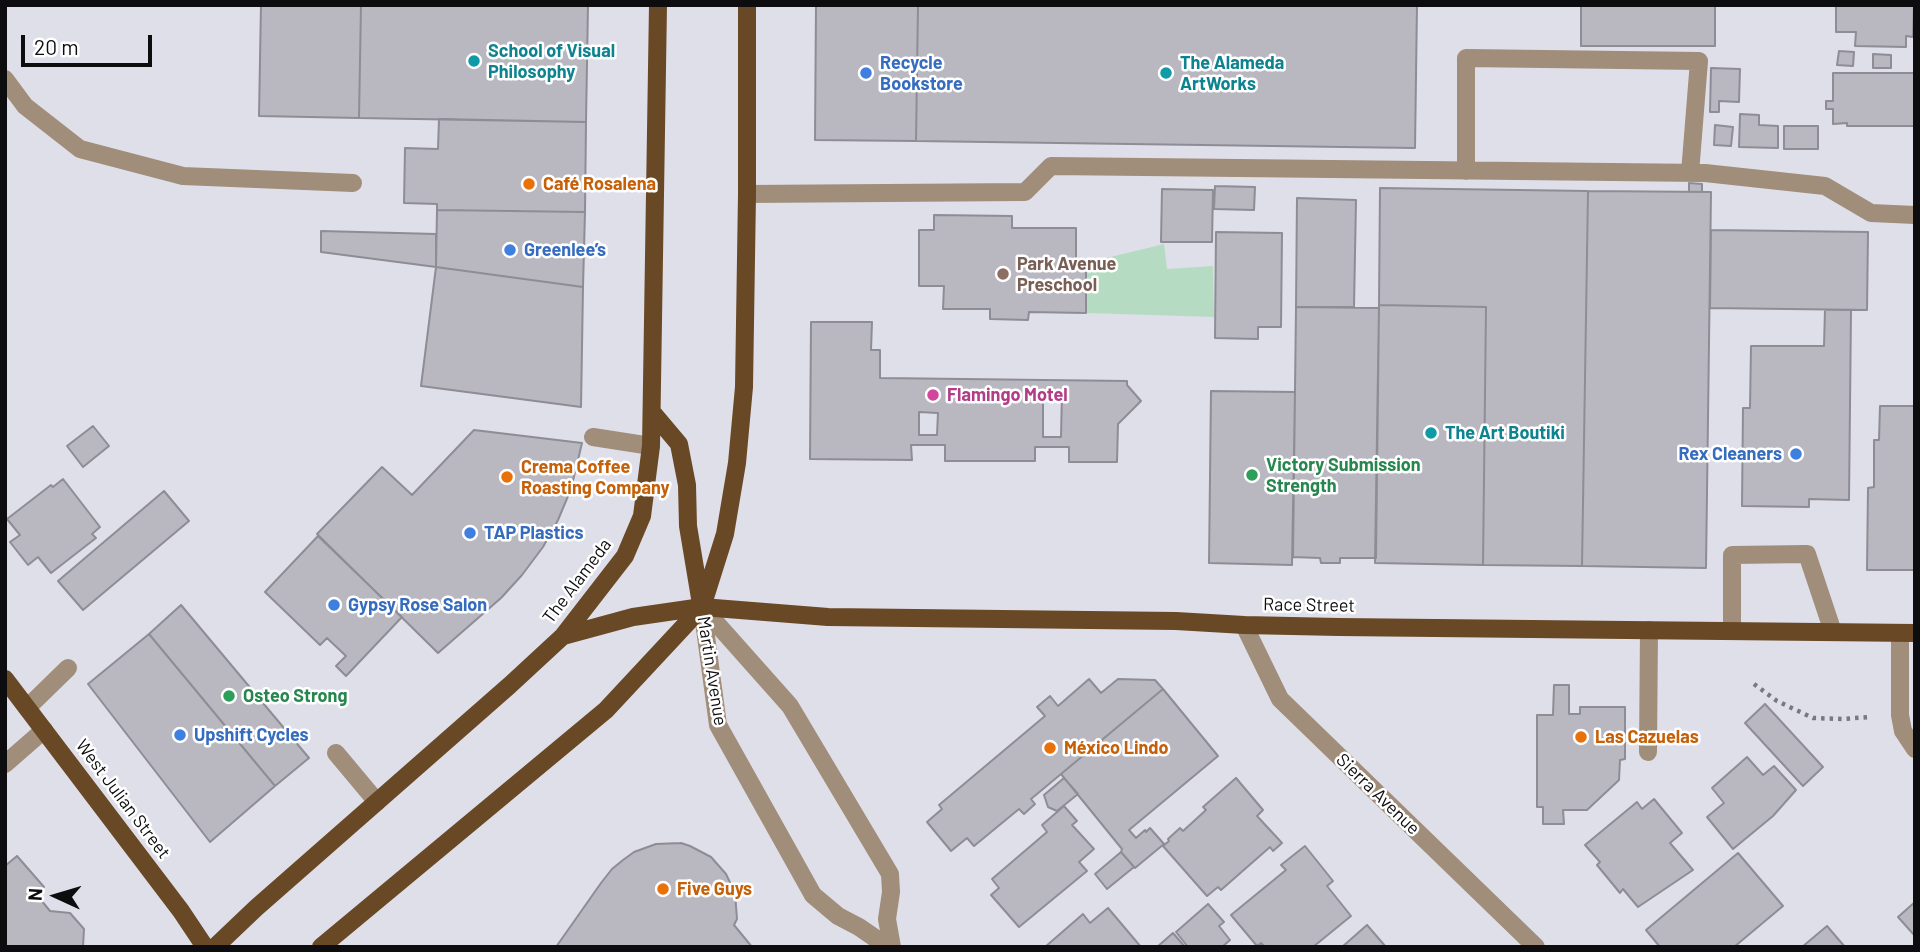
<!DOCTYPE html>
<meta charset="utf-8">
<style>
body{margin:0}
#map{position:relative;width:1920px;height:952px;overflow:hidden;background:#dfdfe9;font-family:Barlow,sans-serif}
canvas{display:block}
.frame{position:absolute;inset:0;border:7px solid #0d0d10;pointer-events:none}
.north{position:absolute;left:21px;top:861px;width:70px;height:70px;-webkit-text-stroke:5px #fff;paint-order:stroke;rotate:274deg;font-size:19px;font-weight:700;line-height:28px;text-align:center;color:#0d0d10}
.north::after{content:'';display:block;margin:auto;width:24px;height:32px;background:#0d0d10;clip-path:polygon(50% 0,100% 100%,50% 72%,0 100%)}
.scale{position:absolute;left:21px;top:35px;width:131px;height:32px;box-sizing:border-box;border:4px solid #0d0d10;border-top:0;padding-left:9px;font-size:21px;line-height:24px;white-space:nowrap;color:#0d0d10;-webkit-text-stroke:5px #fff;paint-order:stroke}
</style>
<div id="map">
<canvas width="1920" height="952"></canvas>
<div class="frame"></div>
<div class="north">N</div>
<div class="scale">20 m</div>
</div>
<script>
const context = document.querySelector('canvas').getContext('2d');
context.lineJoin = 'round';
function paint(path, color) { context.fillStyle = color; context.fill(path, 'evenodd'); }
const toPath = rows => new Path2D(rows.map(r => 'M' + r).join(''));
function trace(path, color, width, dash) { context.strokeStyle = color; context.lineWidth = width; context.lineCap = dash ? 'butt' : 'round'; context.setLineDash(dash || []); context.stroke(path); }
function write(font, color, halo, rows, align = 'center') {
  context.font = font + ' Barlow,sans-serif'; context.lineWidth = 5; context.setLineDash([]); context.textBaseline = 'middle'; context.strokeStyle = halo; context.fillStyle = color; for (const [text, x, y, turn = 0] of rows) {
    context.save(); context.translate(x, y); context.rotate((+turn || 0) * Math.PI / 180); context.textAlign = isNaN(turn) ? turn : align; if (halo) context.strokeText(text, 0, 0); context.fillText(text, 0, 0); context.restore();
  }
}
paint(toPath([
 [1164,244,1167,269,1213,266,1214,317,1086,313,1086,263]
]), '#b5dcc2');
const building = toPath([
 [261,5,361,5,359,118,259,116,261,5],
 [361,5,588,5,586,122,359,118,361,5],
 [816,5,918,5,916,141,815,140,816,5],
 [918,5,1417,5,1415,148,916,141,918,5],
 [1581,5,1715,5,1715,46,1581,46,1581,5],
 [1836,5,1914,5,1913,37,1906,36,1906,47,1855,46,1856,32,1836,32,1836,5],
 [1839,51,1854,52,1853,66,1837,65,1839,51],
 [1873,54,1891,55,1891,68,1873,68,1873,54],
 [1711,68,1740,69,1739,102,1719,101,1719,112,1710,112,1711,68],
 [1833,73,1915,73,1915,126,1847,126,1847,123,1833,124,1833,109,1826,109,1826,101,1833,101,1833,73],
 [1740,114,1759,115,1759,125,1778,126,1778,148,1739,147,1740,114],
 [439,119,586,122,585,212,437,210,437,204,404,203,405,148,438,149,439,119],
 [1715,125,1733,127,1731,146,1714,145,1715,125],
 [1784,126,1818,126,1818,149,1784,149,1784,126],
 [1689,183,1702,184,1702,192,1689,192,1689,183],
 [1215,186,1255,187,1254,210,1214,209,1215,186],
 [1380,188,1588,191,1582,566,1483,565,1486,307,1379,305,1380,188],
 [1162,189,1213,190,1212,242,1161,242,1162,189],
 [1588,191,1711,192,1706,568,1582,566,1588,191],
 [1297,198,1356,200,1354,307,1296,307,1297,198],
 [437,210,585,212,583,287,436,267,437,210],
 [934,215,1012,216,1012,228,1076,228,1076,263,1086,263,1086,313,1029,312,1028,320,990,319,990,309,943,309,944,286,919,286,919,230,934,230,934,215],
 [1711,230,1868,232,1867,310,1710,308,1711,230],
 [321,231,436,234,436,267,321,252,321,231],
 [1216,232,1282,233,1281,327,1258,327,1258,339,1215,338,1216,232],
 [436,267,583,287,581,407,421,386,436,267],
 [1379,305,1486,307,1483,565,1375,563,1379,305],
 [1296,307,1379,308,1376,558,1340,558,1340,563,1321,563,1320,558,1293,557,1296,307],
 [1825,310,1851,310,1849,500,1809,499,1809,507,1742,506,1743,408,1750,408,1751,346,1824,346,1825,310],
 [811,322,872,322,871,350,880,350,880,378,1127,381,1127,385,1141,401,1118,424,1117,462,1069,462,1069,447,1035,447,1035,461,945,461,945,445,911,445,912,460,810,459,811,322],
 [1055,392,1062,392,1061,437,1043,437,1043,398,1055,399,1055,392],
 [919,412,938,413,937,435,919,435,919,412],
 [1211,391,1295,392,1292,565,1209,563,1211,391],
 [1880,406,1915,406,1915,570,1867,570,1868,488,1874,487,1874,440,1879,440,1880,406],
 [93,426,109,446,83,467,67,446,93,426],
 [474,430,582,443,571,489,558,520,543,547,522,575,501,598,438,653,317,534,382,467,412,495,474,430],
 [63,479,100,527,92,534,96,538,51,573,38,557,28,565,10,542,20,535,7,519,51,485,53,487,63,479],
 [164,491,189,521,83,610,58,581,164,491],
 [318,536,402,617,346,676,336,666,346,656,327,638,320,645,265,592,318,536],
 [181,605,309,758,275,786,149,634,181,605],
 [149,634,275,786,210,842,88,684,149,634],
 [1089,679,1101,693,1118,679,1155,680,1163,689,1031,799,1035,804,1024,814,1019,809,974,846,967,838,951,851,927,822,942,809,939,805,1045,716,1037,707,1050,696,1058,706,1089,679],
 [1554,685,1569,685,1569,714,1580,714,1580,707,1625,707,1625,759,1620,760,1619,780,1587,810,1563,810,1564,824,1543,824,1543,807,1537,807,1537,715,1553,715,1554,685],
 [1163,689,1218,756,1129,830,1136,838,1145,830,1146,832,1150,828,1164,844,1135,868,1121,852,1122,849,1061,774,1163,689],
 [1765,704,1823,767,1803,786,1745,723,1765,704],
 [1747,757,1763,775,1774,766,1796,790,1773,816,1733,849,1707,817,1724,803,1712,788,1747,757],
 [1064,778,1078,794,1057,811,1048,807,1044,795,1064,778],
 [1236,778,1263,810,1257,816,1282,843,1273,851,1270,847,1221,890,1218,887,1207,896,1163,846,1169,841,1168,839,1180,828,1183,831,1206,810,1203,807,1236,778],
 [1654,799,1682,833,1670,843,1693,870,1638,907,1623,889,1620,893,1597,865,1600,862,1585,845,1637,802,1642,809,1654,799],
 [1064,806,1077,821,1072,825,1094,849,1079,862,1087,871,1019,927,991,895,999,888,992,879,1047,832,1042,825,1064,806],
 [681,843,690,846,711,857,726,874,735,893,737,919,734,925,752,947,556,947,601,883,612,869,623,860,634,852,656,844,681,843],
 [1305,846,1333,881,1327,886,1351,916,1313,947,1265,947,1261,943,1257,946,1231,915,1286,870,1281,865,1305,846],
 [1121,852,1134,867,1107,889,1095,874,1121,852],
 [1738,853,1783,906,1734,947,1660,947,1646,930,1738,853],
 [17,856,44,887,36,894,50,911,70,913,84,929,83,947,5,947,5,866,17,856],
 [1915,902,1915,936,1898,917,1915,902],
 [1208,904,1224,922,1219,926,1230,940,1222,947,1188,947,1176,932,1208,904],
 [1108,908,1141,947,1045,947,1083,914,1090,923,1108,908],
 [1367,925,1386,947,1342,947,1367,925],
 [1827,926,1845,947,1802,947,1827,926],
 [1173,933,1185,947,1157,947,1173,933]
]);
paint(building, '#b9b8c1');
trace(building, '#8e8c95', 2);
trace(toPath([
 [1754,684,1777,701,1813,718,1842,719,1871,717]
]), '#78787e', 4.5, [3.5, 5]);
trace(toPath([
 [5,79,25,106,80,149,183,176,353,183],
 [1466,171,1466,58,1699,61,1690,173],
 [747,194,1025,192,1051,166,1705,173,1825,186,1871,213,1915,215],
 [593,437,651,446],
 [702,607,718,725,813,895,838,916,859,927,888,947],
 [702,607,790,706,890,874,891,892,887,919,892,947],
 [1244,625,1280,699,1536,947],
 [1732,631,1732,555,1807,554,1833,632],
 [1900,633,1900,715,1903,731,1915,749],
 [27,708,68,668],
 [1648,752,1649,630],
 [336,753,377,802],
 [5,764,44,730]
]), '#a08d7a', 18);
trace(toPath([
 [652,412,679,444,687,485,688,526,701,604],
 [563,636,633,617,702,607,828,617,1176,621,1244,625,1339,627,1915,633],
 [5,679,181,911,205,947],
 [215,947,256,908,510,685,563,636,625,556,642,516,651,446,658,5],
 [321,947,606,710,702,607,725,534,737,463,744,387,747,194,747,5]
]), '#694825', 18);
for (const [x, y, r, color] of [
 [474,61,7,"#0f9aa8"],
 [866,73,7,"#3f7fe0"],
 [1166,73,7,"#0f9aa8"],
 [529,184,7,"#e8710a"],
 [510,250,7,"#3f7fe0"],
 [1003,274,7,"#8d6e63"],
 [933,395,7,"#d1479c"],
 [1431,433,7,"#0f9aa8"],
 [1796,454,7,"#3f7fe0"],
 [1252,475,7,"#2e9e5b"],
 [507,477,7,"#e8710a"],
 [470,533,7,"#3f7fe0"],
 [334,605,7,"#3f7fe0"],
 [229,696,7,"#2e9e5b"],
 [180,735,7,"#3f7fe0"],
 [1581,737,7,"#e8710a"],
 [1050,748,7,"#e8710a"],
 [663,889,7,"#e8710a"]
]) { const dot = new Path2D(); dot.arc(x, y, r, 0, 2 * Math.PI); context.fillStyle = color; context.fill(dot); trace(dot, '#fff', 2.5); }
write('bold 18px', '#0d838f', '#fff', [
 ["School of Visual",488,51],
 ["Philosophy",488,72],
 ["The Alameda",1180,63],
 ["ArtWorks",1180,84],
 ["The Art Boutiki",1445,433]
], 'left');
write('bold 18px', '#366cbe', '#fff', [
 ["Recycle",880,63],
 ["Bookstore",880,84],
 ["Greenlee’s",524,250],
 ["Rex Cleaners",1782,454,"right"],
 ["TAP Plastics",484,533],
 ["Gypsy Rose Salon",348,605],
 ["Upshift Cycles",194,735]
], 'left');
write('bold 18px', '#c56008', '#fff', [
 ["Café Rosalena",543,184],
 ["Crema Coffee",521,467],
 ["Roasting Company",521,488],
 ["Las Cazuelas",1595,737],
 ["México Lindo",1064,748],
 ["Five Guys",677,889]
], 'left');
write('bold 18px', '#785e54', '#fff', [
 ["Park Avenue",1017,264],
 ["Preschool",1017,285]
], 'left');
write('bold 18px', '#b23c85', '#fff', [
 ["Flamingo Motel",947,395]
], 'left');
write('bold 18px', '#27864d', '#fff', [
 ["Victory Submission",1266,465],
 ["Strength",1266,486],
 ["Osteo Strong",243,696]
], 'left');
write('18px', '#0d0d10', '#fff', [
 ["The Alameda",577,581,-53],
 ["Race Street",1309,605,1],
 ["Martin Avenue",712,671,81],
 ["Sierra Avenue",1378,794,44],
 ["West Julian Street",123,799,53]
]);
</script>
